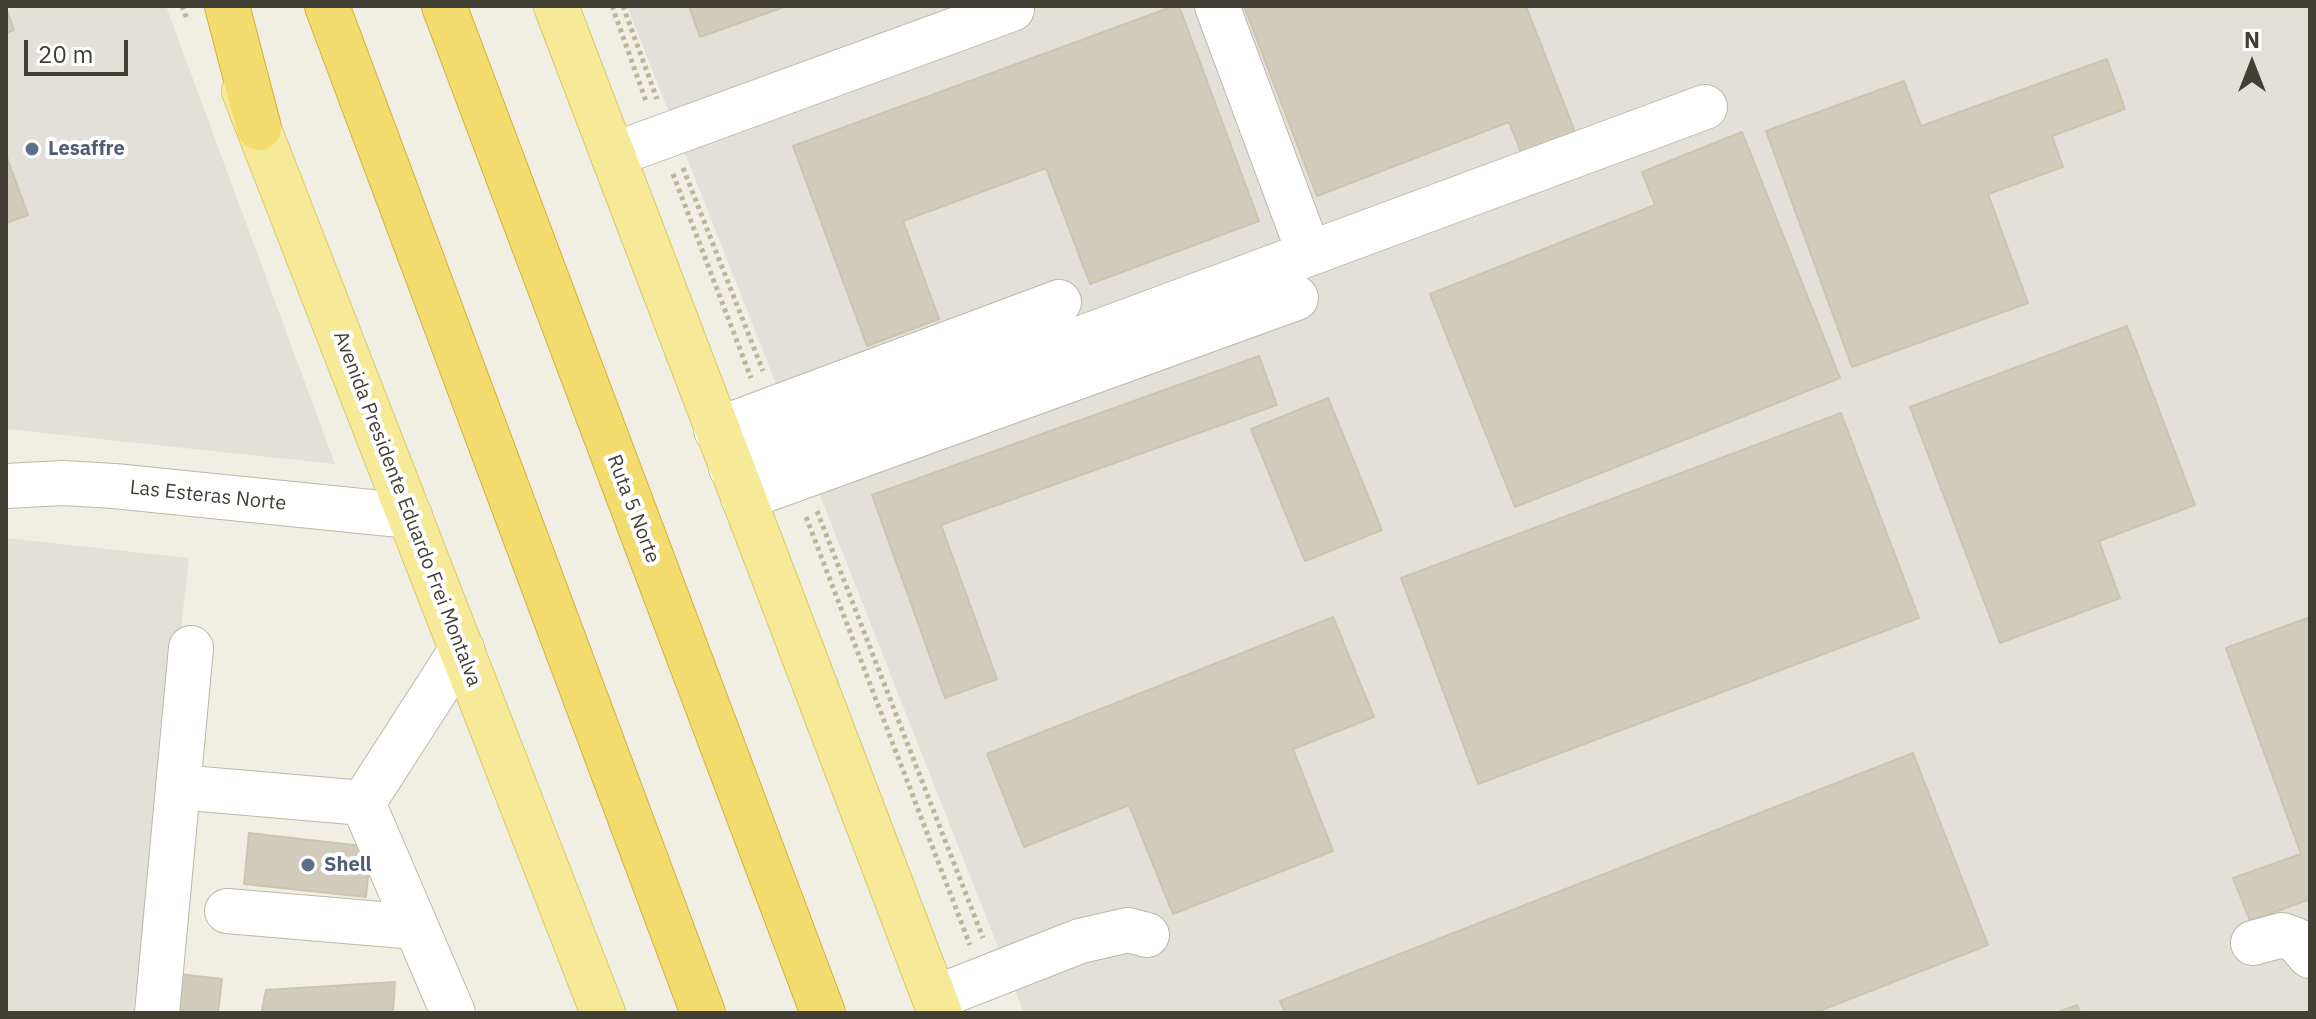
<!DOCTYPE html>
<style>
body{margin:0}
#map{position:relative;width:2316px;height:1019px;overflow:hidden;background:#f1efe4;font-family:"IBM Plex Sans",sans-serif}
canvas{display:block}
.frame{position:absolute;inset:0;border:8px solid #423f35;pointer-events:none}
.north{position:absolute;left:2212px;top:24px;width:80px;height:80px;-webkit-text-stroke:6px #fff;paint-order:stroke;rotate:0deg;font-size:22px;font-weight:700;line-height:32px;text-align:center;color:#423f35}
.north::after{content:'';display:block;margin:auto;width:28px;height:36px;background:#423f35;clip-path:polygon(50% 0,100% 100%,50% 72%,0 100%)}
.scale{position:absolute;left:24px;top:40px;width:104px;height:36px;box-sizing:border-box;border:4px solid #423f35;border-top:0;padding-left:10px;font-size:24px;line-height:28px;white-space:nowrap;color:#423f35;-webkit-text-stroke:6px #fff;paint-order:stroke}
</style>
<div id="map">
<canvas width="2316" height="1019"></canvas>
<div class="frame"></div>
<div class="north">N</div>
<div class="scale">20 m</div>
</div>
<script>
const context = document.querySelector('canvas').getContext('2d');
context.lineJoin = 'round';
function paint(path, color) { context.fillStyle = color; context.fill(path, 'evenodd'); }
const toPath = rows => new Path2D(rows.map(r => 'M' + r).join(''));
function trace(path, color, width, dash) { context.strokeStyle = color; context.lineWidth = width; context.lineCap = dash ? 'butt' : 'round'; context.setLineDash(dash || []); context.stroke(path); }
function write(font, color, halo, rows, align = 'center') {
  context.font = font + ' "IBM Plex Sans",sans-serif'; context.lineWidth = 8; context.setLineDash([]); context.textBaseline = 'middle'; context.strokeStyle = halo; context.fillStyle = color; for (const [text, x, y, turn = 0] of rows) {
    context.save(); context.translate(x, y); context.rotate((+turn || 0) * Math.PI / 180); context.textAlign = isNaN(turn) ? turn : align; if (halo) context.strokeText(text, 0, 0); context.fillText(text, 0, 0); context.restore();
  }
}
paint(toPath([
 [6,6,166,6,335,464,6,429],
 [627,6,2310,6,2310,1013,1024,1013],
 [6,538,189,558,137,1013,6,1013]
]), '#e3e0d9');
const building = toPath([
 [689,6,787,6,700,37,689,6],
 [1174,6,1179,6,1259,221,1090,284,1046,168,903,221,939,319,867,346,793,146,1174,6],
 [1244,6,1526,6,1575,132,1521,152,1509,122,1317,196,1244,6],
 [6,8,14,30,6,33,6,8],
 [2107,59,2125,109,2052,136,2063,167,1988,194,2028,303,1852,367,1766,131,1904,81,1921,126,2107,59],
 [1742,132,1840,378,1515,507,1430,294,1655,205,1642,172,1742,132],
 [6,155,28,215,6,223,6,155],
 [2127,326,2195,505,2099,541,2120,598,2000,643,1910,407,2127,326],
 [1259,356,1277,405,941,525,997,679,945,698,872,495,1259,356],
 [1328,398,1382,530,1305,561,1251,429,1328,398],
 [1841,413,1919,618,1478,784,1401,578,1841,413],
 [1333,617,1374,717,1293,749,1333,851,1173,914,1129,805,1024,847,987,754,1333,617],
 [2310,617,2310,899,2250,921,2233,878,2301,854,2226,648,2310,617],
 [1913,753,1988,945,1814,1013,1285,1013,1280,1001,1913,753],
 [249,833,371,847,366,897,244,884,249,833],
 [169,973,222,979,218,1013,164,1013,169,973],
 [395,982,393,1013,266,1013,262,1010,266,990,395,982],
 [2077,1005,2080,1013,2056,1013,2077,1005]
]);
paint(building, '#d1ccbb');
trace(building, '#ccc5ae', 2);
const minor = toPath([
 [1217,6,1309,253],
 [613,155,1012,9],
 [716,430,1059,302],
 [731,468,1705,107],
 [6,486,63,483,114,486,410,516],
 [743,498,1296,298],
 [178,787,363,803],
 [363,803,453,1013],
 [363,803,462,649],
 [227,911,416,927],
 [2253,943,2282,935,2296,940,2310,956],
 [935,998,1080,941,1128,930,1147,935],
 [157,1013,191,648]
]);
const major = toPath([
 [556,6,940,1013],
 [244,91,603,1013]
]);
const highway = toPath([
 [227,6,259,128],
 [327,6,703,1013],
 [444,6,823,1013]
]);
trace(minor, '#bbb7a8', 46);
trace(major, '#dac969', 46);
trace(highway, '#d1b13e', 46);
trace(toPath([
 [182,6,187,19],
 [612,6,646,101],
 [623,6,657,99],
 [683,168,763,371],
 [673,174,751,378],
 [817,511,983,938],
 [806,517,970,945]
]), '#bcb59a', 5, [4, 4]);
trace(minor, '#fff', 44);
trace(major, '#f6ea98', 44);
trace(highway, '#f3db6d', 44);
for (const [x, y, r, color] of [
 [32,149,8,"#5c6f8a"],
 [308,865,8,"#5c6f8a"]
]) { const dot = new Path2D(); dot.arc(x, y, r, 0, 2 * Math.PI); context.fillStyle = color; context.fill(dot); trace(dot, '#fff', 3); }
write('bold 20px', '#4e5e75', '#fff', [
 ["Lesaffre",48,149],
 ["Shell",324,865]
], 'left');
write('20px', '#423f35', '#fff', [
 ["Las Esteras Norte",208,496,6],
 ["Avenida Presidente Eduardo Frei Montalva",407,509,69],
 ["Ruta 5 Norte",633,509,69]
]);
</script>
